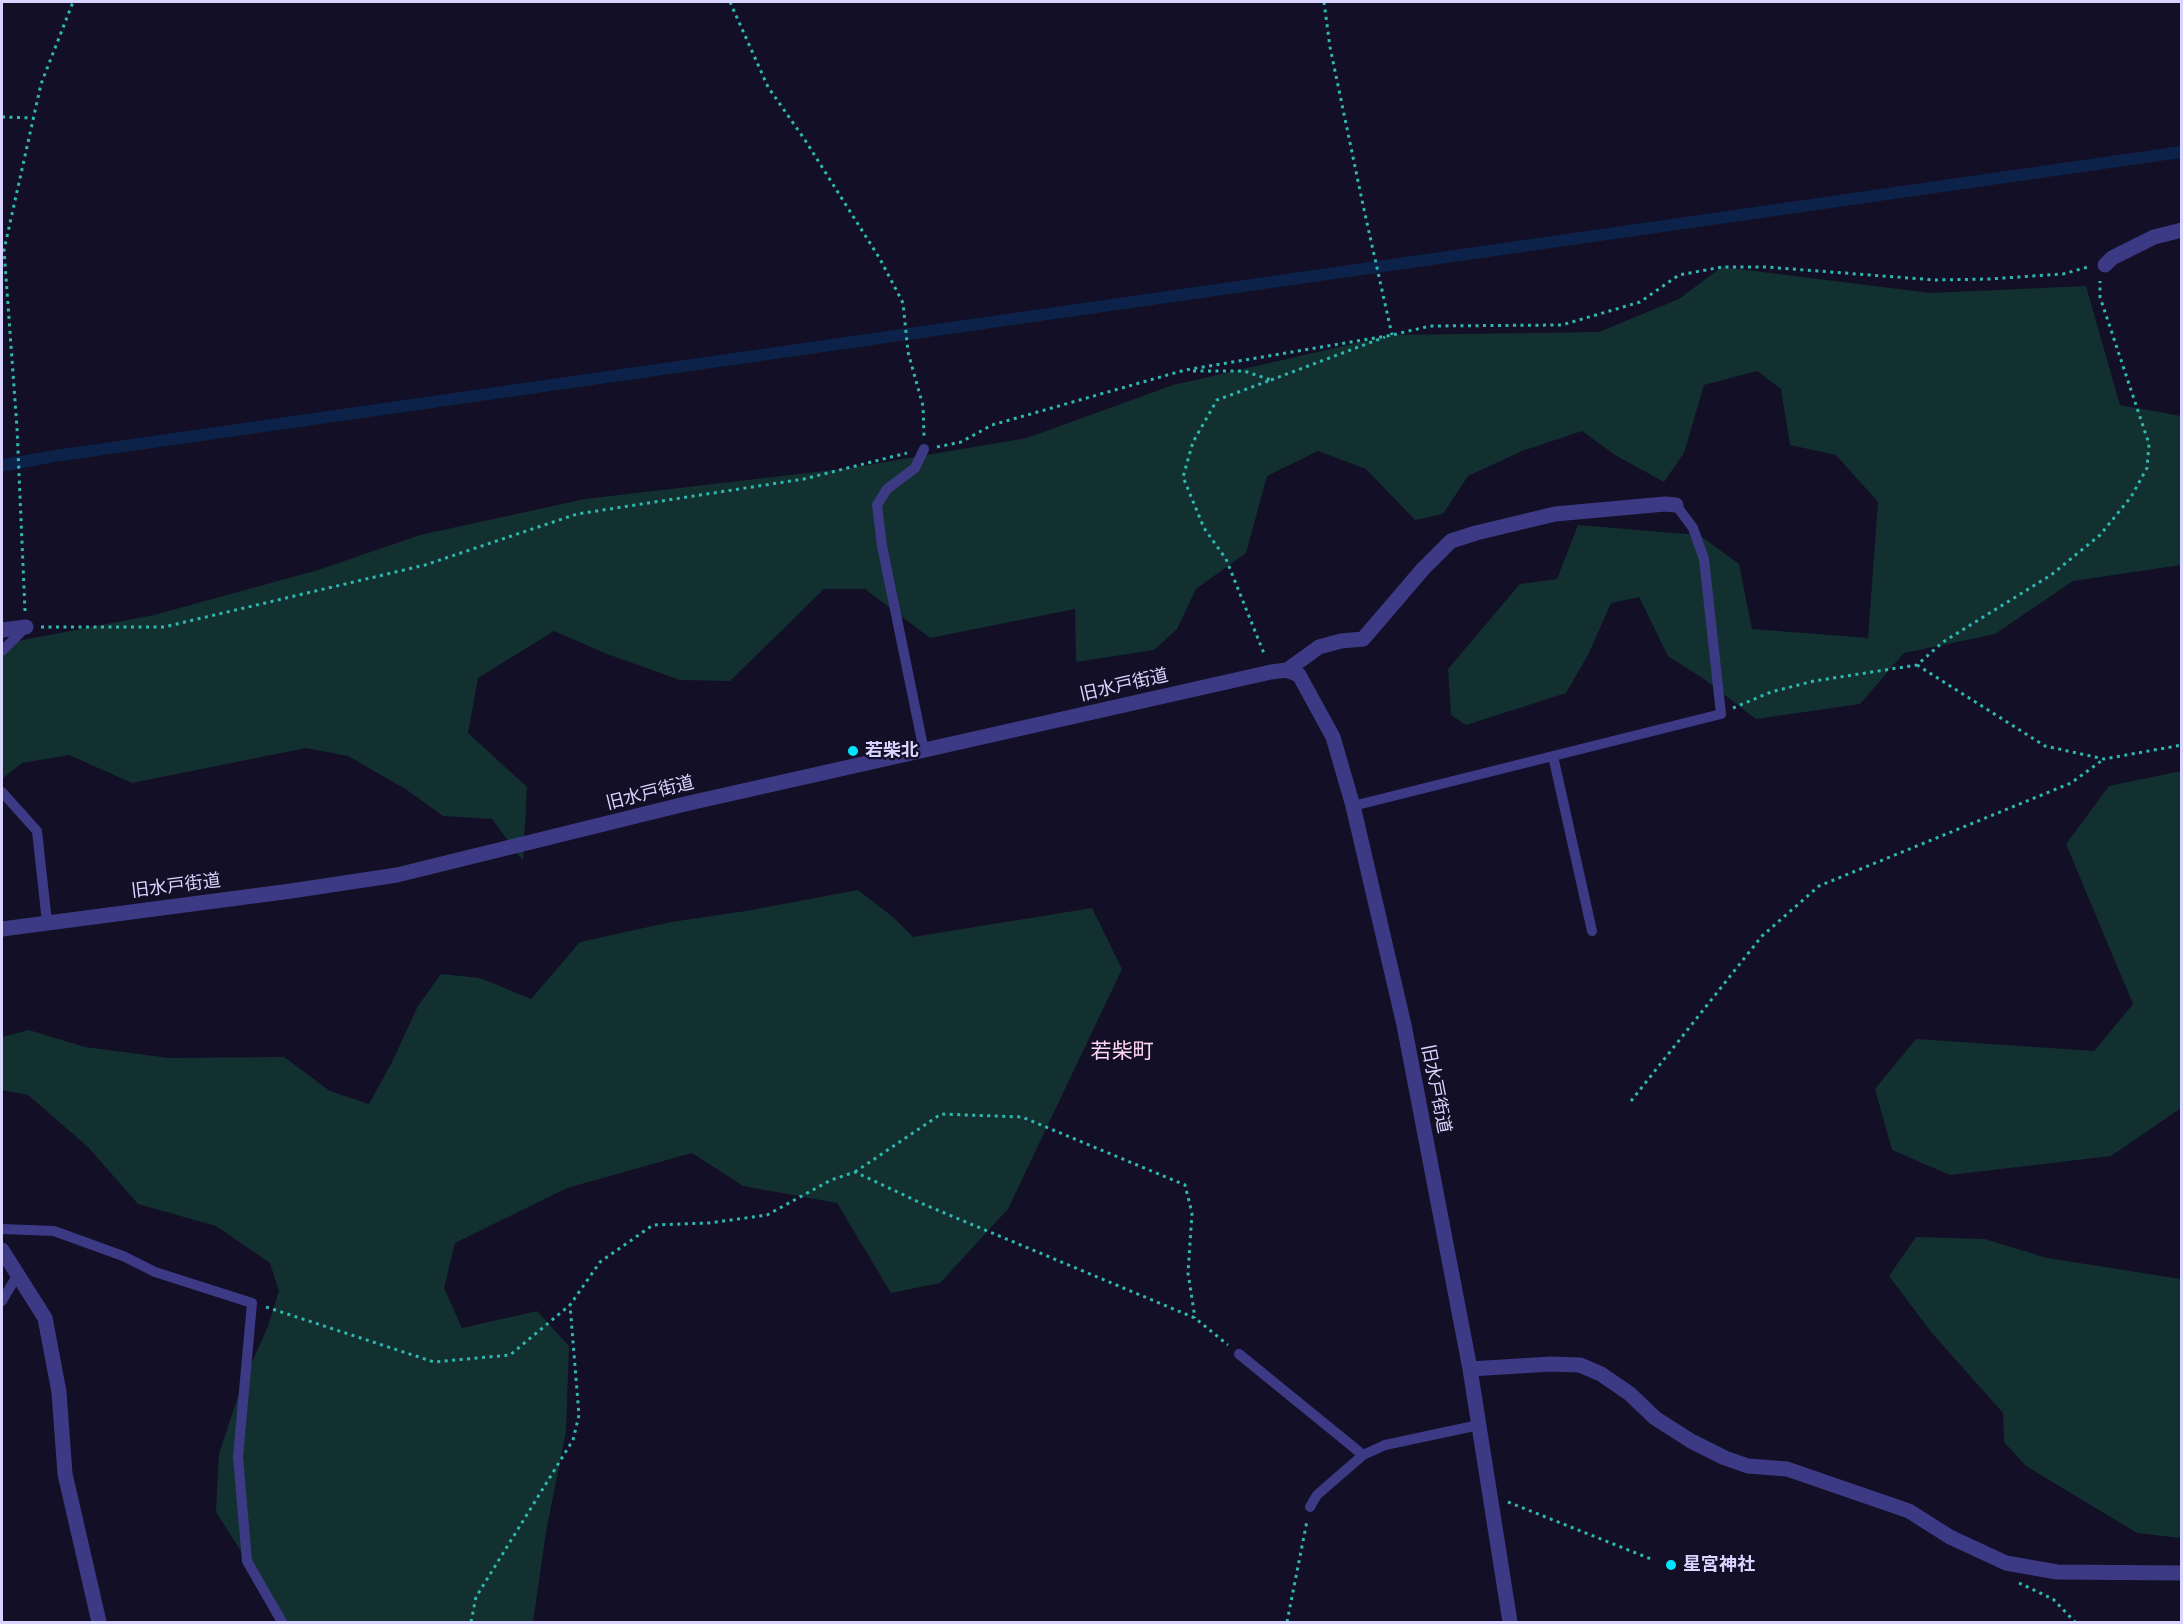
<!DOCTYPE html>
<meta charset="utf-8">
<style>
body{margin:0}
#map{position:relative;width:2183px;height:1624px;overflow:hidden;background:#130f26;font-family:Mulish,sans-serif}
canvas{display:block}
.frame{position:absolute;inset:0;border:3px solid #d9d4ff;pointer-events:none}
</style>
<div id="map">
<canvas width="2183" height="1624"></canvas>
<div class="frame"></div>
</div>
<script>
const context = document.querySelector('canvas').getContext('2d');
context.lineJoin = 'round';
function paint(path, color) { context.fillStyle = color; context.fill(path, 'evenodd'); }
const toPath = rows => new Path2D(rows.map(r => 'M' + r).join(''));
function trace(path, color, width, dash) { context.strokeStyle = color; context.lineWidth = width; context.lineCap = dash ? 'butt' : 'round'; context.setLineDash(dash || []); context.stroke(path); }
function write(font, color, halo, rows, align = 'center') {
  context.font = font + ' Mulish,"Noto Sans JP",sans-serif'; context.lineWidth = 4.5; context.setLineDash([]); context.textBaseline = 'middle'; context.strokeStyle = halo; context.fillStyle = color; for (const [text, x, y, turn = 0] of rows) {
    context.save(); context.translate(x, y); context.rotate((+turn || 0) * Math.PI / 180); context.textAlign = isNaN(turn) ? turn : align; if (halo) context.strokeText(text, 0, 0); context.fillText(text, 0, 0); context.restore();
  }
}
paint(toPath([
 [1722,267,1930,293,2086,286,2120,405,2181,416,2181,565,2073,581,1995,634,1904,653,1860,704,1756,719,1704,679,1668,656,1639,597,1611,603,1588,655,1566,693,1466,725,1451,715,1448,669,1520,584,1557,579,1578,525,1699,535,1739,564,1752,629,1868,638,1878,502,1836,455,1790,445,1781,389,1757,371,1704,385,1684,453,1664,482,1615,455,1582,431,1522,451,1468,476,1443,514,1415,520,1366,469,1318,451,1267,476,1246,553,1196,589,1177,629,1154,650,1076,662,1075,609,930,638,865,589,824,589,730,681,680,680,607,654,554,631,478,678,468,733,527,787,523,861,492,819,443,816,407,790,348,756,306,748,132,783,69,755,22,763,2,779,2,644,154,615,318,570,420,535,585,499,850,468,1027,438,1173,385,1392,335,1599,332,1679,299],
 [2181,771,2181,1108,2111,1156,1950,1175,1892,1150,1875,1089,1916,1039,2094,1051,2133,1004,2066,844,2109,786],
 [858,890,893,917,913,937,1092,908,1122,969,1008,1209,940,1283,891,1293,837,1203,743,1186,692,1153,567,1188,455,1243,444,1288,462,1328,537,1311,569,1346,566,1431,546,1532,533,1622,286,1622,216,1512,219,1454,242,1384,267,1329,279,1291,270,1263,216,1226,138,1204,88,1147,28,1095,2,1090,2,1037,29,1030,85,1047,169,1058,284,1057,330,1091,369,1104,392,1062,418,1006,441,974,480,978,531,999,580,942,671,922,746,911],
 [1916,1237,1985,1239,2047,1258,2181,1279,2181,1538,2137,1533,2026,1466,2004,1442,2003,1413,1931,1332,1889,1276]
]), '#12302f');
paint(toPath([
 [2181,146,2181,158,55,462,2,472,2,459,55,450]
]), '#0c2248');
trace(toPath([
 [730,2,768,87,805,140,880,259,903,303,908,352,923,406,924,436],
 [1324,2,1330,47,1363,205,1392,335],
 [2,117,33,118],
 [1193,371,1244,371,1271,380,1217,400,1193,442,1183,477,1204,528,1226,559,1265,656],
 [1271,380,1385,337],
 [937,447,961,442,992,425,1185,370,1392,335,1430,326,1562,325,1640,302,1679,275,1722,267,1766,267,1935,280,1989,279,2063,274,2088,267],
 [25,611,17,428,4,250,41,84,73,2],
 [41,627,164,627,425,565,577,514,804,479,907,453],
 [1917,665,2045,746,2104,759,2182,745],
 [1733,708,1771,692,1814,681,1917,665,1943,642,2051,575,2100,535,2131,497,2147,468,2149,444,2100,297,2100,281],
 [1631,1101,1762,936,1819,886,2071,783,2104,759],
 [855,1172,941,1114,1022,1117,1185,1185,1192,1213,1188,1273,1195,1318],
 [266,1307,434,1362,510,1355,570,1305],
 [1508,1502,1651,1559],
 [2019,1583,2053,1599,2075,1622],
 [471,1622,476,1597,573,1440,579,1415,570,1305,600,1262,653,1225,709,1223,767,1215,831,1180,855,1172,923,1204,1195,1318,1228,1345],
 [1287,1622,1307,1521]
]), '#2fb8b0', 3, [3, 4.5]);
trace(toPath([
 [924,449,915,468,887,489,877,505,882,546,924,751],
 [2,651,26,627],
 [1553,756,1592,931],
 [2,792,37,831,47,922],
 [1353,806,1721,714,1704,559,1693,528,1676,505],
 [2,1229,54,1231,123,1256,155,1272,252,1303,238,1457,247,1561,282,1622],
 [2,1301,18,1274],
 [1239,1354,1363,1455],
 [1310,1507,1317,1495,1363,1455,1385,1445,1479,1425]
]), '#3d3a85', 10);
trace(toPath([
 [2105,265,2112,258,2154,237,2182,230],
 [2,630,26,627],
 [1287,670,1319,647,1341,641,1363,639,1423,569,1451,541,1476,533,1555,514,1665,504,1676,505],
 [2,929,291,891,397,875,685,804,1271,672,1287,670,1299,675,1333,737,1353,806,1404,1025,1470,1369,1510,1622],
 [2,1250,45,1318,59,1392,65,1474,99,1622],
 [1470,1369,1551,1364,1580,1365,1601,1374,1630,1394,1655,1418,1691,1441,1725,1458,1748,1466,1787,1469,1909,1511,1950,1537,2006,1563,2057,1572,2182,1573]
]), '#3d3a85', 15);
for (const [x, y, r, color] of [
 [853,751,6,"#00e5ff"],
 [1671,1565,6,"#00e5ff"]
]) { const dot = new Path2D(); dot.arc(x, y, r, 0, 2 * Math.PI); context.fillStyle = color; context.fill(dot); trace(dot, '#130f26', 2); }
write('18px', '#d9d4ff', '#130f26', [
 ["旧水戸街道",1124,685,-13],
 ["旧水戸街道",650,793,-14],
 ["旧水戸街道",176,886,-7],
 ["旧水戸街道",1436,1089,79]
]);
write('bold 18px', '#d9d4ff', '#130f26', [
 ["若柴北",865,751],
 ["星宮神社",1683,1565]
], 'left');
write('21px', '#ffd6f0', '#130f26', [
 ["若柴町",1122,1052]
]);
</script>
